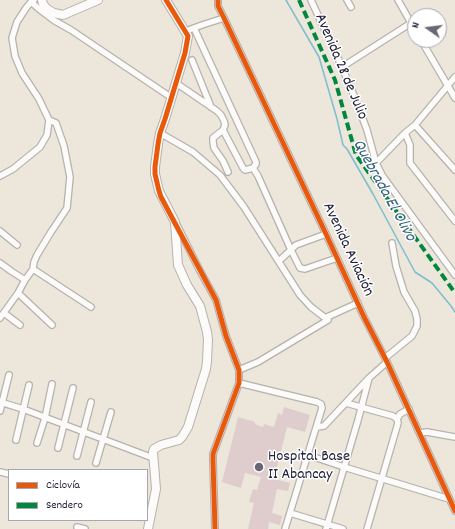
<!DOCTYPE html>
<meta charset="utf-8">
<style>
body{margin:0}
#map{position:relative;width:455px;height:529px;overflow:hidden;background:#ece6db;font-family:Dekko,sans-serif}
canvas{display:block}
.legend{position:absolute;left:8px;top:469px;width:140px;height:52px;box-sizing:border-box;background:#fff;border:1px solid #a7a7b1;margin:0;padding:5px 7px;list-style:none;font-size:12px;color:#22223b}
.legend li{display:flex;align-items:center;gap:8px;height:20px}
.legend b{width:20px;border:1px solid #a7a7b1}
.north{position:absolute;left:407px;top:8px;width:40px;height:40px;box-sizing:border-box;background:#fff;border:1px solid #a7a7b1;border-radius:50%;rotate:284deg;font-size:11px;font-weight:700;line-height:16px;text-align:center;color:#22223b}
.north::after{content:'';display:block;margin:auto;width:14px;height:18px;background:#696773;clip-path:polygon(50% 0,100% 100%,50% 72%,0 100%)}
</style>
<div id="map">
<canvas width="455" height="529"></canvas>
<ul class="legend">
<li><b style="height:5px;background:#e8590c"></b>Ciclovía</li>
<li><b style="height:5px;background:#00873e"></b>Sendero</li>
</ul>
<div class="north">N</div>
</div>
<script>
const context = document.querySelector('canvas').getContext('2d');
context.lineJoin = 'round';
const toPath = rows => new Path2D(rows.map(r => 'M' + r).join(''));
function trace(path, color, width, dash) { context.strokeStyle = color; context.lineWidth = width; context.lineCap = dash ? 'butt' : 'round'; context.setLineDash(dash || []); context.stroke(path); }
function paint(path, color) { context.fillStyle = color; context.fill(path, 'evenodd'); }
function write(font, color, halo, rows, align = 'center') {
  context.font = font + ' Dekko,sans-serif'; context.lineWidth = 3; context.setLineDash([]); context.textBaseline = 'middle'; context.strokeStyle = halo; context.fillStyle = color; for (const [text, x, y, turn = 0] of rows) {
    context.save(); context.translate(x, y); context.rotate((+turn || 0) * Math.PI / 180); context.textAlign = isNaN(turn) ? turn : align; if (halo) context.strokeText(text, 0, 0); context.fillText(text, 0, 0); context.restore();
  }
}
trace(toPath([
 [286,0,319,57,337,119,343,145,347,149,373,194,415,272,432,283,451,306,455,312]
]), '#7bbece', 1.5);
paint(toPath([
 [284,407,310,415,305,432,287,427,274,479,290,483,288,491,277,489,272,513,282,516,280,525,269,522,268,529,248,529,254,503,249,502,253,489,257,490,261,477,245,473,241,488,222,482,238,417,255,422,255,424,263,427,264,424,274,427,278,413,282,415]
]), '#dfcdcd');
const street = toPath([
 [218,0,218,6,224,18,326,234,364,317,387,362,455,511],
 [311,0,342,67,355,98,367,130,376,163,382,175,455,275],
 [347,0,351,7],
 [398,0,415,30],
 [31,2,39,9,55,21,71,30,172,98],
 [194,28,256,162,256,164,253,168],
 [186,31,202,25,224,18],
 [421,40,455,98],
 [192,60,211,107],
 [342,67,411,23],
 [176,83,217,111,221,115,224,121,225,125,223,130,213,138,213,142,214,148,223,161,228,172],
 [415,125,455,170],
 [223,130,243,168,245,170,253,168,258,176,291,250,300,268,305,269,337,258],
 [160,133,193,152,220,175,244,207,300,295,311,307,328,320,258,362,239,370],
 [405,133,410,145,410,163,455,221],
 [376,163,405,133,415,125,455,77],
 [0,176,13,169,40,147,47,135,49,120,39,99,22,73,15,56,12,38,17,22,26,8,31,2,34,0],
 [177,225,199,269,216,300,226,336,239,370,239,383,213,454,213,461,215,529],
 [0,231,17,245],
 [279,261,296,245,326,234],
 [0,263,11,271,25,280],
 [33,269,91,307],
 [18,293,52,325],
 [4,313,20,325],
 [0,318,18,293,25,280,33,269,34,262,37,255,51,232,67,208,70,177,64,146,56,123,49,120],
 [325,318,358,303],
 [385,358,412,336,417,326,417,319,415,311,404,292,396,266,392,243],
 [239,383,317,402,321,404,322,408,285,529],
 [0,402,23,409,153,458],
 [346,403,393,416,397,419],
 [0,411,9,375],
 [317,427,324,426,369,378,387,362],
 [420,433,427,432,455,437],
 [16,440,29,385],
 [37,443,45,418,52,384],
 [58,448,73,388],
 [308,455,344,467,449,499],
 [77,456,91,402],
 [96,463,111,412],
 [0,472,9,474],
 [290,513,343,529],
 [77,527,85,529],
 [326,529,358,420,369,378],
 [367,529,398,423,397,419,400,414,409,409]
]);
const secondary = toPath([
 [42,0,43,4,47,9,54,13,63,15,98,0],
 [148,529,156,489,153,452,154,449,161,445,179,440,182,437,188,427,206,369,207,361,208,340,207,332,200,306,187,285,178,265,175,222,159,191,155,174,155,167,158,144,160,133,165,119,185,53,188,36,166,0]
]);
trace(street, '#b6b2ad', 8);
trace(secondary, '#b6b2ad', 10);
trace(street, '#fcfbfa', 5.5);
trace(secondary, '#fcfbfa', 8);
trace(toPath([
 [299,0,335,80,356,155,455,293]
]), '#00873e', 4, [8, 4]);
trace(toPath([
 [166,0,188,36,185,53,165,119,160,133,158,144,155,167,155,174,159,191,161,197,216,300,226,336,239,370,239,383,213,454,213,461,215,529],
 [218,0,218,6,224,18,326,234,364,317,387,362,455,511]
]), '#e8590c', 5);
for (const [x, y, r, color] of [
 [259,467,5,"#696773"]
]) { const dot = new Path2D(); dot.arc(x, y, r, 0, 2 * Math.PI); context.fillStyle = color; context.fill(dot); trace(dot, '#fff', 1.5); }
write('16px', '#22223b', '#fff', [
 ["Avenida 28 de Julio",340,67,67],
 ["Avenida Aviación",347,250,65]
]);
write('16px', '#22223b', '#fff', [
 ["Hospital Base",268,458],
 ["II Abancay",268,476]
], 'left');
write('italic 17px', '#34617b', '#fff', [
 ["Quebrada El Olivo",383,191,61]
]);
</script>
